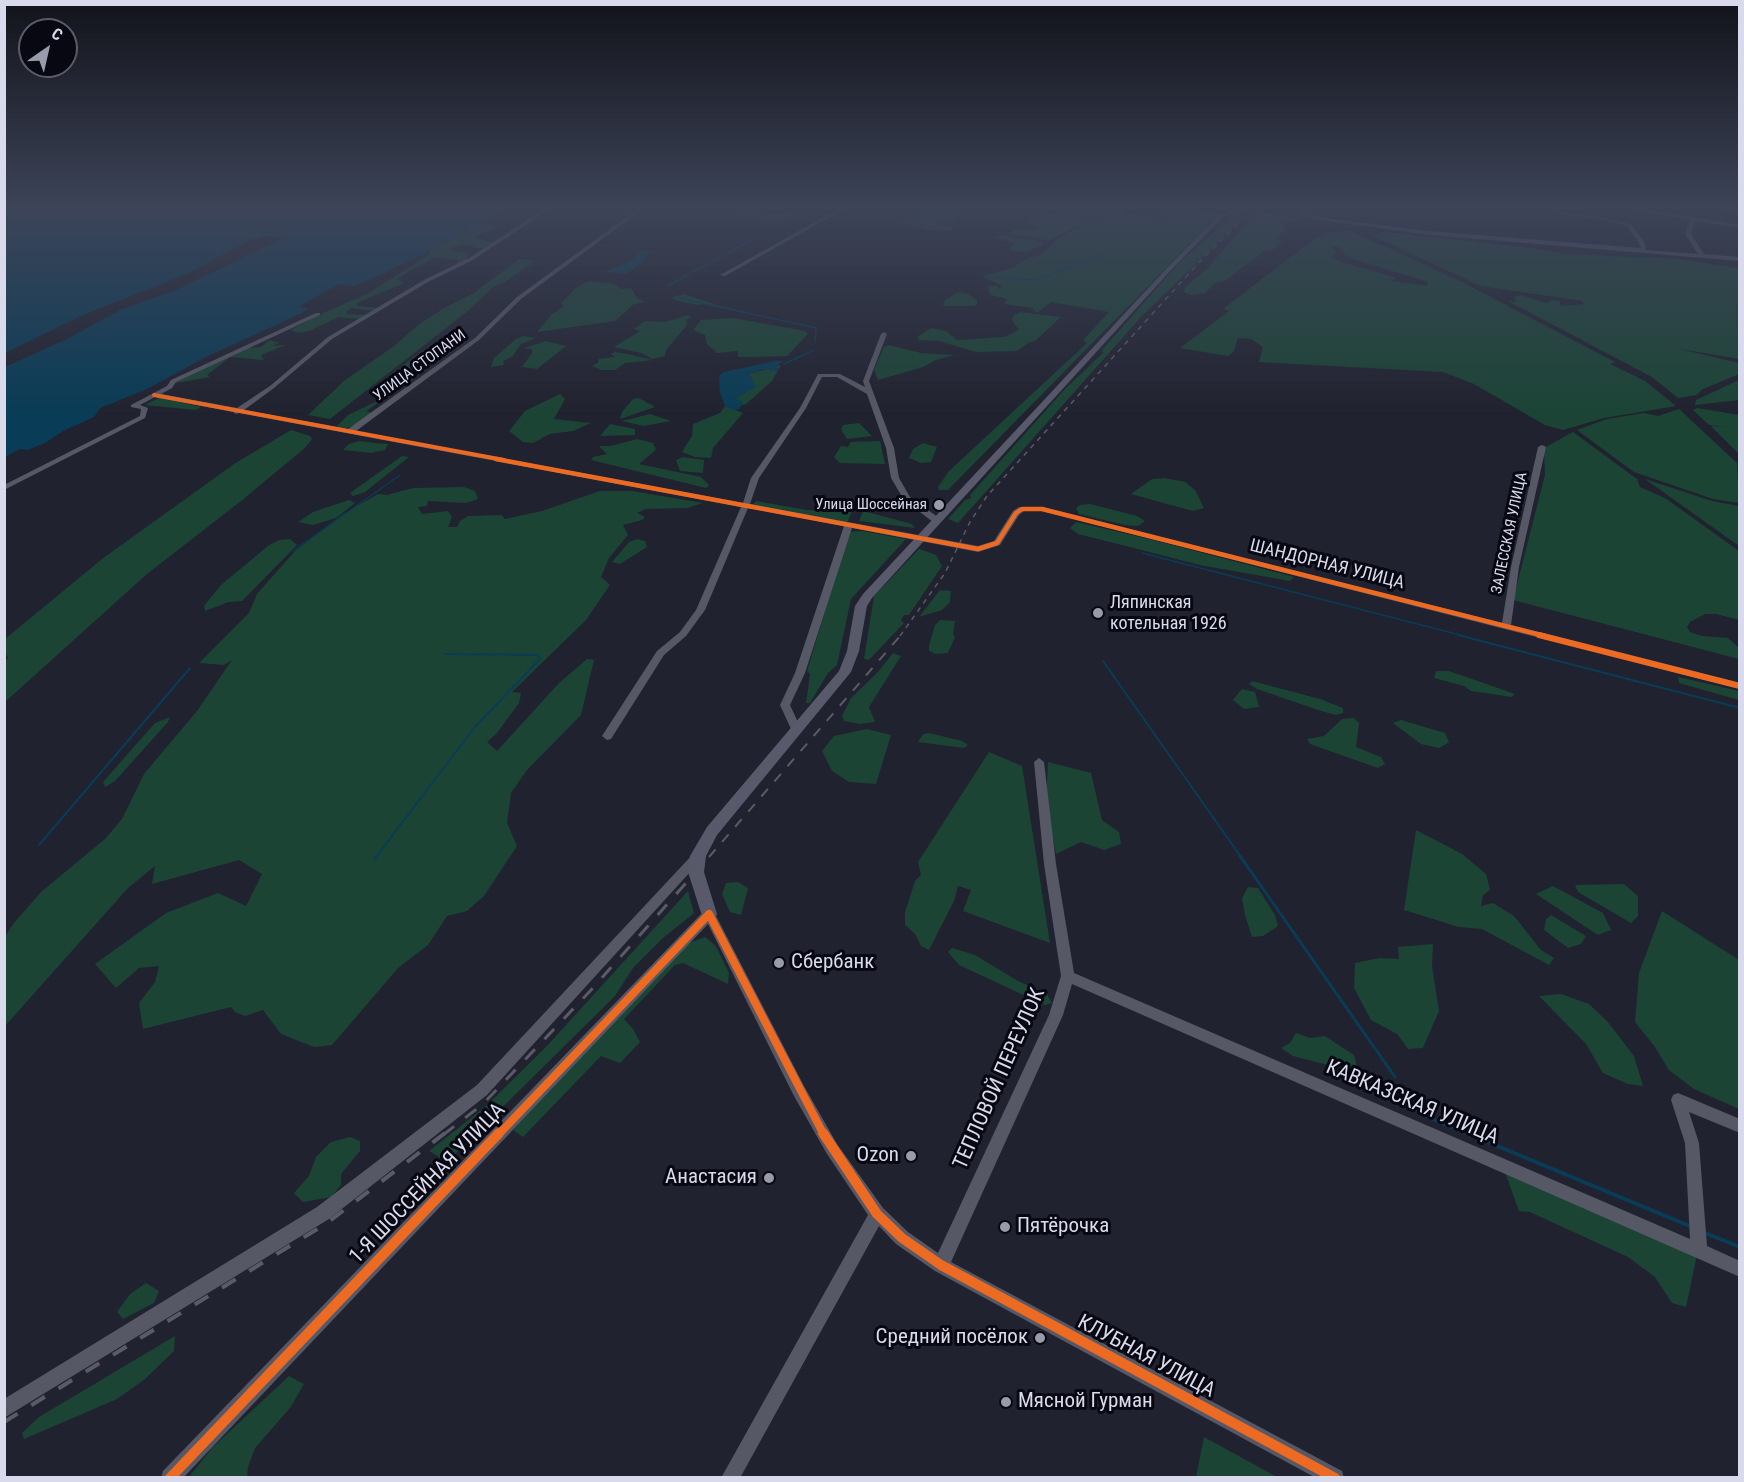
<!DOCTYPE html>
<meta charset="utf-8">
<style>
body{margin:0}
#map{position:relative;width:1744px;height:1482px;overflow:hidden;background:#21222f;font-family:"Roboto Condensed",sans-serif}
canvas{display:block}
.frame{position:absolute;inset:0;border:6px solid #d9dbec;pointer-events:none}
.north{position:absolute;left:18px;top:18px;width:60px;height:60px;box-sizing:border-box;background:#070812;border:2px solid #5b5c69;border-radius:50%;rotate:34deg;font-size:16px;font-weight:700;line-height:24px;text-align:center;color:#d9dbec}
.north::after{content:'';display:block;margin:auto;width:21px;height:27px;background:#999aaa;clip-path:polygon(50% 0,100% 100%,50% 72%,0 100%)}
</style>
<div id="map">
<canvas width="1744" height="1482"></canvas>
<div class="frame"></div>
<div class="north">С</div>
</div>
<script>
const context = document.querySelector('canvas').getContext('2d');
context.lineJoin = 'round';
function paint(path, color) { context.fillStyle = color; context.fill(path, 'evenodd'); }
const toPath = rows => new Path2D(rows.map(r => 'M' + r).join(''));
function trace(path, color, width, dash) { context.strokeStyle = color; context.lineWidth = width; context.lineCap = dash ? 'butt' : 'round'; context.setLineDash(dash || []); context.stroke(path); }
function write(font, color, halo, rows, align = 'center') {
  context.font = font + ' "Roboto Condensed",sans-serif'; context.lineWidth = 6; context.setLineDash([]); context.textBaseline = 'middle'; context.strokeStyle = halo; context.fillStyle = color; for (const [text, x, y, turn = 0] of rows) {
    context.save(); context.translate(x, y); context.rotate((+turn || 0) * Math.PI / 180); context.textAlign = isNaN(turn) ? turn : align; if (halo) context.strokeText(text, 0, 0); context.fillText(text, 0, 0); context.restore();
  }
}
paint(toPath([
 [937,207,960,207,956,212,959,214,957,218,937,224,949,226,953,229,951,231,934,229,941,231,936,231,895,223,901,219,914,218,916,215,910,213,918,215,923,213,920,211,937,211],
 [1045,207,1121,207,1128,213,1164,217,1168,212,1160,209,1164,207,1195,207,1193,210,1219,214,948,490,939,490,938,487,949,471,1087,343,1083,340,1109,312,1051,302,1037,313,1032,308,1004,304,1008,299,990,295,988,286,998,286,998,290,1002,286,982,276,1012,268,1028,258,1038,256,1064,235,1109,212,1100,211,1104,214,1049,240,1008,234,1017,229,1041,230,1028,222,1034,219,1035,215,1046,212,1070,216],
 [745,210,766,212,746,216,797,212,783,221,761,221,737,216],
 [1237,213,1243,218,1141,317,958,523,948,519,965,500,971,498,970,495,1064,390,1103,353,1102,350,1180,262],
 [1262,213,1305,219,1282,222,1286,230,1275,239,1282,241,1272,251,1264,251,1225,281,1215,283,1205,293,1191,295,1184,292,1185,287,1208,268,1250,219],
 [495,215,499,215,484,224,499,226,474,237,492,243,485,248,472,248,476,246,464,244,448,249,468,253,467,260,455,264,458,260,436,257,411,270,397,279,404,283,357,303,358,306,379,308,375,311,351,308,347,311,347,314,368,315,359,319,339,317,309,331,298,333,291,330,323,313,367,294,430,254,430,251],
 [1348,230,1460,281,1615,362,1610,364,1645,381,1676,406,1604,418,1563,430,1545,425,1474,384,1443,372,1259,362,1263,347,1251,339,1238,338,1234,351,1228,356,1180,348,1229,311,1223,309,1313,240,1328,233],
 [1330,246,1339,247,1347,257,1428,282,1427,286,1391,281,1397,278,1338,261,1332,257,1337,251],
 [1386,232,1531,248,1565,254,1679,259,1739,268,1739,359,1675,348,1739,363,1739,374,1701,390,1697,395,1678,398,1652,377,1508,301,1516,302,1514,297,1521,295,1546,303,1552,300,1559,301,1561,306,1584,304,1582,301,1481,286,1371,235],
 [1003,235,1043,242,1042,245,1025,252,1012,251,1009,250,1014,243,994,237],
 [519,259,535,261,505,282,493,287,469,310,330,419,308,415,344,381,394,346,418,325,444,308,474,293],
 [589,281,614,284,622,289,631,288,637,298,645,302,634,304,615,321,537,332,551,315,564,306,561,303,576,288],
 [958,292,968,294,977,300,977,304,974,306,943,306,945,300],
 [684,294,720,306,760,315,704,304,697,305,674,300,672,297],
 [1021,312,1061,317,1035,341,1028,343,1017,351,976,352,939,341,919,340,917,337,931,328,946,331,957,340,1004,337,1019,330,1012,320,1014,315],
 [688,315,691,317,686,320,687,325,666,350,665,356,652,359,641,353,614,347,640,331,634,329,645,321,665,322],
 [733,318,805,331,808,334,787,356,753,357,738,357,738,351,717,353,707,344,705,335,693,330,701,320],
 [523,336,536,338,521,344,512,357,503,361,504,365,491,367,494,358,516,339],
 [270,340,279,343,272,346,286,345,261,355,264,360,230,357,207,375,210,377,176,383,175,381,247,348,261,347],
 [546,341,566,346,537,369,522,367,532,353,532,349,524,348],
 [437,343,443,343,406,377,415,378,406,385,392,391,388,390,392,386,380,385,415,356],
 [889,345,921,353,954,355,936,360,923,367,878,380,874,370,884,347],
 [615,352,627,354,653,360,625,363,615,370,601,370,592,366,599,362,598,359,615,357,611,354],
 [781,365,772,381,746,404,742,405,735,398,755,387,749,374],
 [1739,380,1739,400,1695,405,1696,400],
 [560,394,565,399,554,419,591,423,573,431,550,434,533,443,523,442,509,431,525,411],
 [159,398,172,400,201,407,196,410,145,405],
 [639,398,655,407,620,419,622,412,633,399],
 [375,402,378,403,366,411,373,413,363,422,344,429,336,427,348,415],
 [725,406,743,413,713,448,711,458,695,457,682,452,692,436,693,424,720,413],
 [1697,408,1739,415,1739,454,1711,426,1726,427,1709,425,1693,410],
 [1679,409,1737,463,1739,503,1713,499,1634,472,1577,430,1607,419,1644,413,1658,416],
 [650,414,671,421,643,426,622,421],
 [859,423,872,436,847,439,841,429,843,425],
 [610,424,635,429,635,435,600,436],
 [291,430,310,436,312,439,305,448,241,501,147,574,5,702,5,661,8,658,5,652,5,639,102,559,234,464],
 [1573,432,1637,479,1640,487,1665,498,1739,551,1739,620,1716,614,1705,614,1690,622,1687,627,1690,632,1702,636,1728,638,1739,648,1739,659,1513,600,1545,475,1544,448],
 [637,439,653,443,656,450,639,464,701,477,709,485,706,488,591,460,593,457,607,454,599,446,611,446],
 [359,441,375,443,388,444,385,450,371,453,343,450,349,444],
 [880,441,885,464,840,463,834,457,841,446,848,447,851,442],
 [923,443,937,447,931,462,921,463,909,458,913,449],
 [402,456,409,457,365,492,353,496,350,493],
 [683,457,704,460,703,473,680,471,676,460],
 [1165,478,1185,482,1195,490,1204,508,1193,511,1131,494,1152,479],
 [1645,479,1712,501,1739,506,1739,546],
 [464,487,475,491,478,499,466,503,428,501,427,506,418,507,422,514,448,511,452,517,448,527,457,527,460,521,468,516,501,515,505,519,542,511,600,491,632,491,703,503,687,508,646,509,637,513,645,517,642,520,623,525,628,535,609,558,601,577,610,585,586,620,512,692,521,693,519,703,497,733,487,742,497,751,559,683,587,659,594,660,581,715,527,770,511,793,507,823,517,846,484,896,467,911,447,916,428,945,398,968,332,1045,314,1047,281,1034,263,1010,245,1016,235,1012,231,1007,143,1029,139,1003,155,982,159,966,139,968,116,988,95,964,166,913,218,893,246,906,262,874,239,860,152,884,155,866,128,888,5,1026,4,938,14,923,41,892,105,839,122,819,144,774,197,711,232,660,224,665,199,663,249,613,257,594,295,551,343,514,378,494,387,495,413,488],
 [349,500,355,503,336,518,313,525,298,522,313,512],
 [756,501,807,510,852,511,847,523,752,506],
 [1090,504,1137,516,1145,521,1138,526,1125,525,1079,514,1076,508,1080,505],
 [863,511,912,524,915,528,859,521],
 [1076,522,1153,540,1294,577,1290,581,1200,565,1118,544,1078,534,1070,528],
 [862,531,906,539,851,599,837,665,828,673,810,703,806,703,810,674,807,671,849,532],
 [290,539,297,545,242,601,229,602,205,611,204,606,221,585,268,546,279,540],
 [637,539,645,541,647,547,620,564,612,562,629,542],
 [919,549,936,555,942,566,909,615,904,615,901,620,904,623,869,660,864,659,874,596],
 [940,590,951,591,950,602,942,610,919,617],
 [940,620,955,621,953,634,955,637,948,653,936,654,929,651,929,645,935,625],
 [893,653,901,656,869,707,875,722,860,724,844,721,842,716,851,698,877,673],
 [1436,671,1449,671,1515,694,1512,697,1471,691,1464,686,1434,678],
 [1678,677,1739,691,1739,700,1679,683],
 [1252,681,1320,699,1343,708,1343,713,1336,715,1321,711,1257,689,1249,684],
 [1242,689,1255,692,1259,707,1244,709,1233,700],
 [170,717,168,722,115,781,105,787,103,782,155,723],
 [1354,718,1359,723,1356,747,1381,757,1385,764,1378,768,1310,744,1307,739,1324,736,1342,719],
 [1401,720,1445,733,1449,742,1439,748,1421,744,1393,723],
 [867,729,891,735,876,784,849,782,832,771,822,751,834,736],
 [929,733,962,741,968,745,964,748,918,742,923,734],
 [989,752,1022,766,1050,943,963,911,971,890,958,886,954,901,929,950,921,946,915,934,905,925,905,912,915,881,921,875,918,862],
 [1048,762,1091,773,1102,820,1119,832,1121,844,1104,850,1081,842,1056,854,1046,804],
 [1416,830,1462,854,1486,874,1490,890,1483,895,1481,906,1493,903,1514,916,1541,950,1554,958,1549,965,1482,929,1459,927,1404,910],
 [738,882,748,888,741,915,730,912,722,894,726,883],
 [1624,884,1638,896,1638,916,1631,923,1578,892,1575,885],
 [1553,886,1603,913,1611,930,1598,935,1536,894],
 [1248,887,1258,888,1275,915,1278,926,1263,936,1252,937,1245,915,1242,898],
 [688,891,694,913,663,938,633,968,615,996,447,1162,429,1151,485,1107,546,1047],
 [1662,911,1739,960,1739,1109,1694,1089,1669,1070,1655,1047,1635,1022,1639,973],
 [1551,915,1586,936,1581,944,1568,948,1544,930,1546,919],
 [705,937,716,946,729,973,728,984,683,963,675,965,624,1019,633,1029,640,1042,620,1063,601,1056,523,1137,513,1130,689,943],
 [1433,944,1432,966,1439,1011,1423,1048,1408,1049,1397,1034,1371,1020,1354,988,1355,963,1380,958,1399,959,1398,947],
 [952,948,975,955,1018,981,1047,994,1052,1003,1045,1005,959,965,948,952],
 [1561,994,1589,1004,1607,1021,1634,1056,1643,1086,1628,1084,1603,1073,1586,1044,1539,996],
 [1296,1033,1310,1038,1325,1036,1354,1055,1359,1073,1293,1056,1281,1048,1290,1043],
 [350,1137,360,1141,360,1151,341,1174,341,1185,331,1197,303,1202,294,1193,309,1176,316,1157,331,1142],
 [1505,1172,1697,1255,1686,1307,1672,1303,1655,1277,1628,1257,1530,1212,1519,1211],
 [146,1283,159,1291,154,1303,123,1319,117,1312,130,1294],
 [175,1336,174,1351,145,1379,117,1399,24,1439,22,1433,39,1417],
 [289,1376,304,1384,290,1408,255,1448,248,1467,247,1477,189,1477,212,1448],
 [1204,1437,1277,1477,1196,1477]
]), '#1b4435');
paint(toPath([
 [5,207,509,207,422,255,371,279,355,286,339,284,299,306,309,309,291,318,206,357,147,389,100,408,94,417,63,431,45,443,28,450,20,449,5,457,5,367,67,339,120,310,176,290,284,238,268,236,252,239,189,273,81,316,5,353],
 [640,251,651,251,640,264,626,274,604,272,630,261],
 [775,361,783,361,776,367,779,369,776,371,764,369,749,374,756,387,736,398,743,403,739,409,732,410,725,406,720,392,719,376,724,372]
]), '#093c56');
trace(toPath([
 [807,212,816,207],
 [986,277,1035,280,1089,261,1144,229],
 [667,286,754,239],
 [674,297,816,328,815,342],
 [784,364,814,350],
 [293,551,400,475],
 [1142,553,1464,636]
]), '#093c56', 1.5);
trace(toPath([
 [1458,635,1740,708],
 [1103,661,1241,857],
 [39,845,190,668],
 [376,857,474,728,540,659,537,655,446,654]
]), '#093c56', 2);
trace(toPath([
 [1240,856,1395,1077],
 [375,859,377,856],
 [1407,1094,1420,1114,1470,1135]
]), '#093c56', 3);
trace(toPath([
 [1466,1133,1692,1227],
 [1705,1233,1740,1247]
]), '#093c56', 4);
paint(toPath([
 [547,207,553,207,473,260,428,282,332,339,274,388,244,410,348,429,475,338,517,297,640,207,646,207,521,299,479,340,356,431,743,503,751,478,800,408,818,374,840,374,865,387,863,381,881,334,884,332,887,334,869,381,894,448,899,478,910,497,939,518,939,522,933,522,904,500,891,478,886,448,867,394,837,377,822,377,806,408,759,478,750,504,978,546,994,541,1013,511,1019,507,1042,507,1502,623,1511,567,1538,447,1542,445,1546,447,1519,567,1511,625,1740,683,1740,689,1042,511,1024,511,1019,515,1000,545,978,552,852,528,805,673,790,705,802,731,797,735,792,731,780,705,795,673,844,526,748,508,705,610,686,636,664,655,611,739,607,740,602,736,657,651,680,632,696,610,741,507,239,413,236,414,233,412,155,397,140,405,148,408,145,418,4,490,4,485,140,416,141,409,131,407,131,405,167,386,171,380,316,313,320,313,320,315,176,382,172,388,161,394,237,408,270,386,328,337,424,280,469,258,547,207],
 [842,207,848,207,725,276,720,275,842,207],
 [1208,207,1220,207,1234,211,1232,212,1208,207],
 [1301,207,1305,207,1304,213,1308,216,1429,231,1641,248,1639,243,1627,226,1606,220,1558,214,1547,207,1553,207,1559,212,1606,218,1631,224,1645,243,1646,250,1698,254,1685,234,1690,220,1619,207,1632,207,1740,225,1740,228,1695,221,1691,234,1704,254,1740,257,1740,261,1429,235,1307,218,1300,214,1301,207],
 [1717,207,1726,207,1740,211,1740,214,1717,207],
 [1039,758,1044,762,1056,864,1074,973,1690,1239,1685,1143,1671,1100,1673,1095,1678,1093,1740,1119,1740,1133,1689,1112,1699,1143,1707,1246,1740,1261,1740,1277,1072,984,1063,1015,951,1262,1342,1471,1344,1478,1316,1478,935,1271,896,1244,879,1226,740,1478,721,1478,868,1215,827,1154,794,1096,708,924,183,1478,161,1478,163,1471,705,910,709,909,713,910,804,1086,837,1144,883,1208,908,1232,938,1253,1049,1015,1061,976,1044,864,1034,762,1039,758],
 [698,852,702,853,704,856,702,859,487,1095,329,1219,4,1418,4,1399,317,1207,477,1085,694,853,698,852]
]), '#575866');
paint(toPath([
 [1239,207,1249,207,1223,217,1172,269,872,598,867,606,859,651,851,672,717,835,706,856,704,872,717,914,715,919,709,920,703,919,688,872,690,856,707,827,839,671,847,651,855,606,863,594,1168,267,1219,215,1239,207]
]), '#58596b');
trace(toPath([
 [900,636,945,573,970,522,987,496,1204,257,1256,207]
]), '#5b5b66', 1.5, [5, 5]);
trace(toPath([
 [709,857,901,635]
]), '#5b5b66', 2, [10, 10]);
trace(toPath([
 [443,1135,483,1104,592,989,710,856]
]), '#5b5b66', 3, [14, 14]);
trace(toPath([
 [4,1422,327,1223,445,1133]
]), '#5b5b66', 4, [16, 16]);
trace(toPath([
 [154,395,504,460]
]), '#ed6a23', 4);
trace(toPath([
 [496,459,978,549,997,543,1016,513,1022,509,1042,509,1545,636]
]), '#ed6a23', 4.5);
trace(toPath([
 [1539,635,1740,686]
]), '#ed6a23', 6);
trace(toPath([
 [498,1135,709,914,824,1135]
]), '#ed6a23', 8);
trace(toPath([
 [823,1133,877,1214,902,1238,941,1265,1335,1478],
 [170,1478,499,1133]
]), '#ed6a23', 10);
const sky = context.createLinearGradient(0, 0, 0, 415);
sky.addColorStop(0, '#12131a');
sky.addColorStop(0.5, '#3d4458');
sky.addColorStop(1, '#3d445800');
context.fillStyle = sky;
context.fillRect(0, 0, 1744, 415);
for (const [x, y, r, color] of [
 [939,505,6,"#999aaa"],
 [1098,613,6,"#999aaa"],
 [779,963,6,"#999aaa"],
 [911,1156,6,"#999aaa"],
 [769,1178,6,"#999aaa"],
 [1005,1227,6,"#999aaa"],
 [1040,1338,6,"#999aaa"],
 [1006,1402,6,"#999aaa"]
]) { const dot = new Path2D(); dot.arc(x, y, r, 0, 2 * Math.PI); context.fillStyle = color; context.fill(dot); trace(dot, '#070812', 2); }
write('15px', '#d9dbec', '#070812', [
 ["УЛИЦА СТОПАНИ",420,366,-36],
 ["ЗАЛЕССКАЯ УЛИЦА",1510,533,-78]
]);
write('15px', '#d9dbec', '#070812', [
 ["Улица Шоссейная",927,505]
], 'right');
write('18px', '#d9dbec', '#070812', [
 ["ШАНДОРНАЯ УЛИЦА",1327,565,14]
]);
write('18px', '#d9dbec', '#070812', [
 ["Ляпинская",1110,603],
 ["котельная 1926",1110,624]
], 'left');
write('21px', '#d9dbec', '#070812', [
 ["Сбербанк",791,963],
 ["Ozon",899,1156,"right"],
 ["Анастасия",757,1178,"right"],
 ["Пятёрочка",1017,1227],
 ["Средний посёлок",1028,1338,"right"],
 ["Мясной Гурман",1018,1402]
], 'left');
write('21px', '#d9dbec', '#070812', [
 ["ТЕПЛОВОЙ ПЕРЕУЛОК",1000,1079,-66],
 ["КАВКАЗСКАЯ УЛИЦА",1412,1103,23],
 ["1-Я ШОССЕЙНАЯ УЛИЦА",428,1184,-46],
 ["КЛУБНАЯ УЛИЦА",1146,1357,28]
]);
</script>
